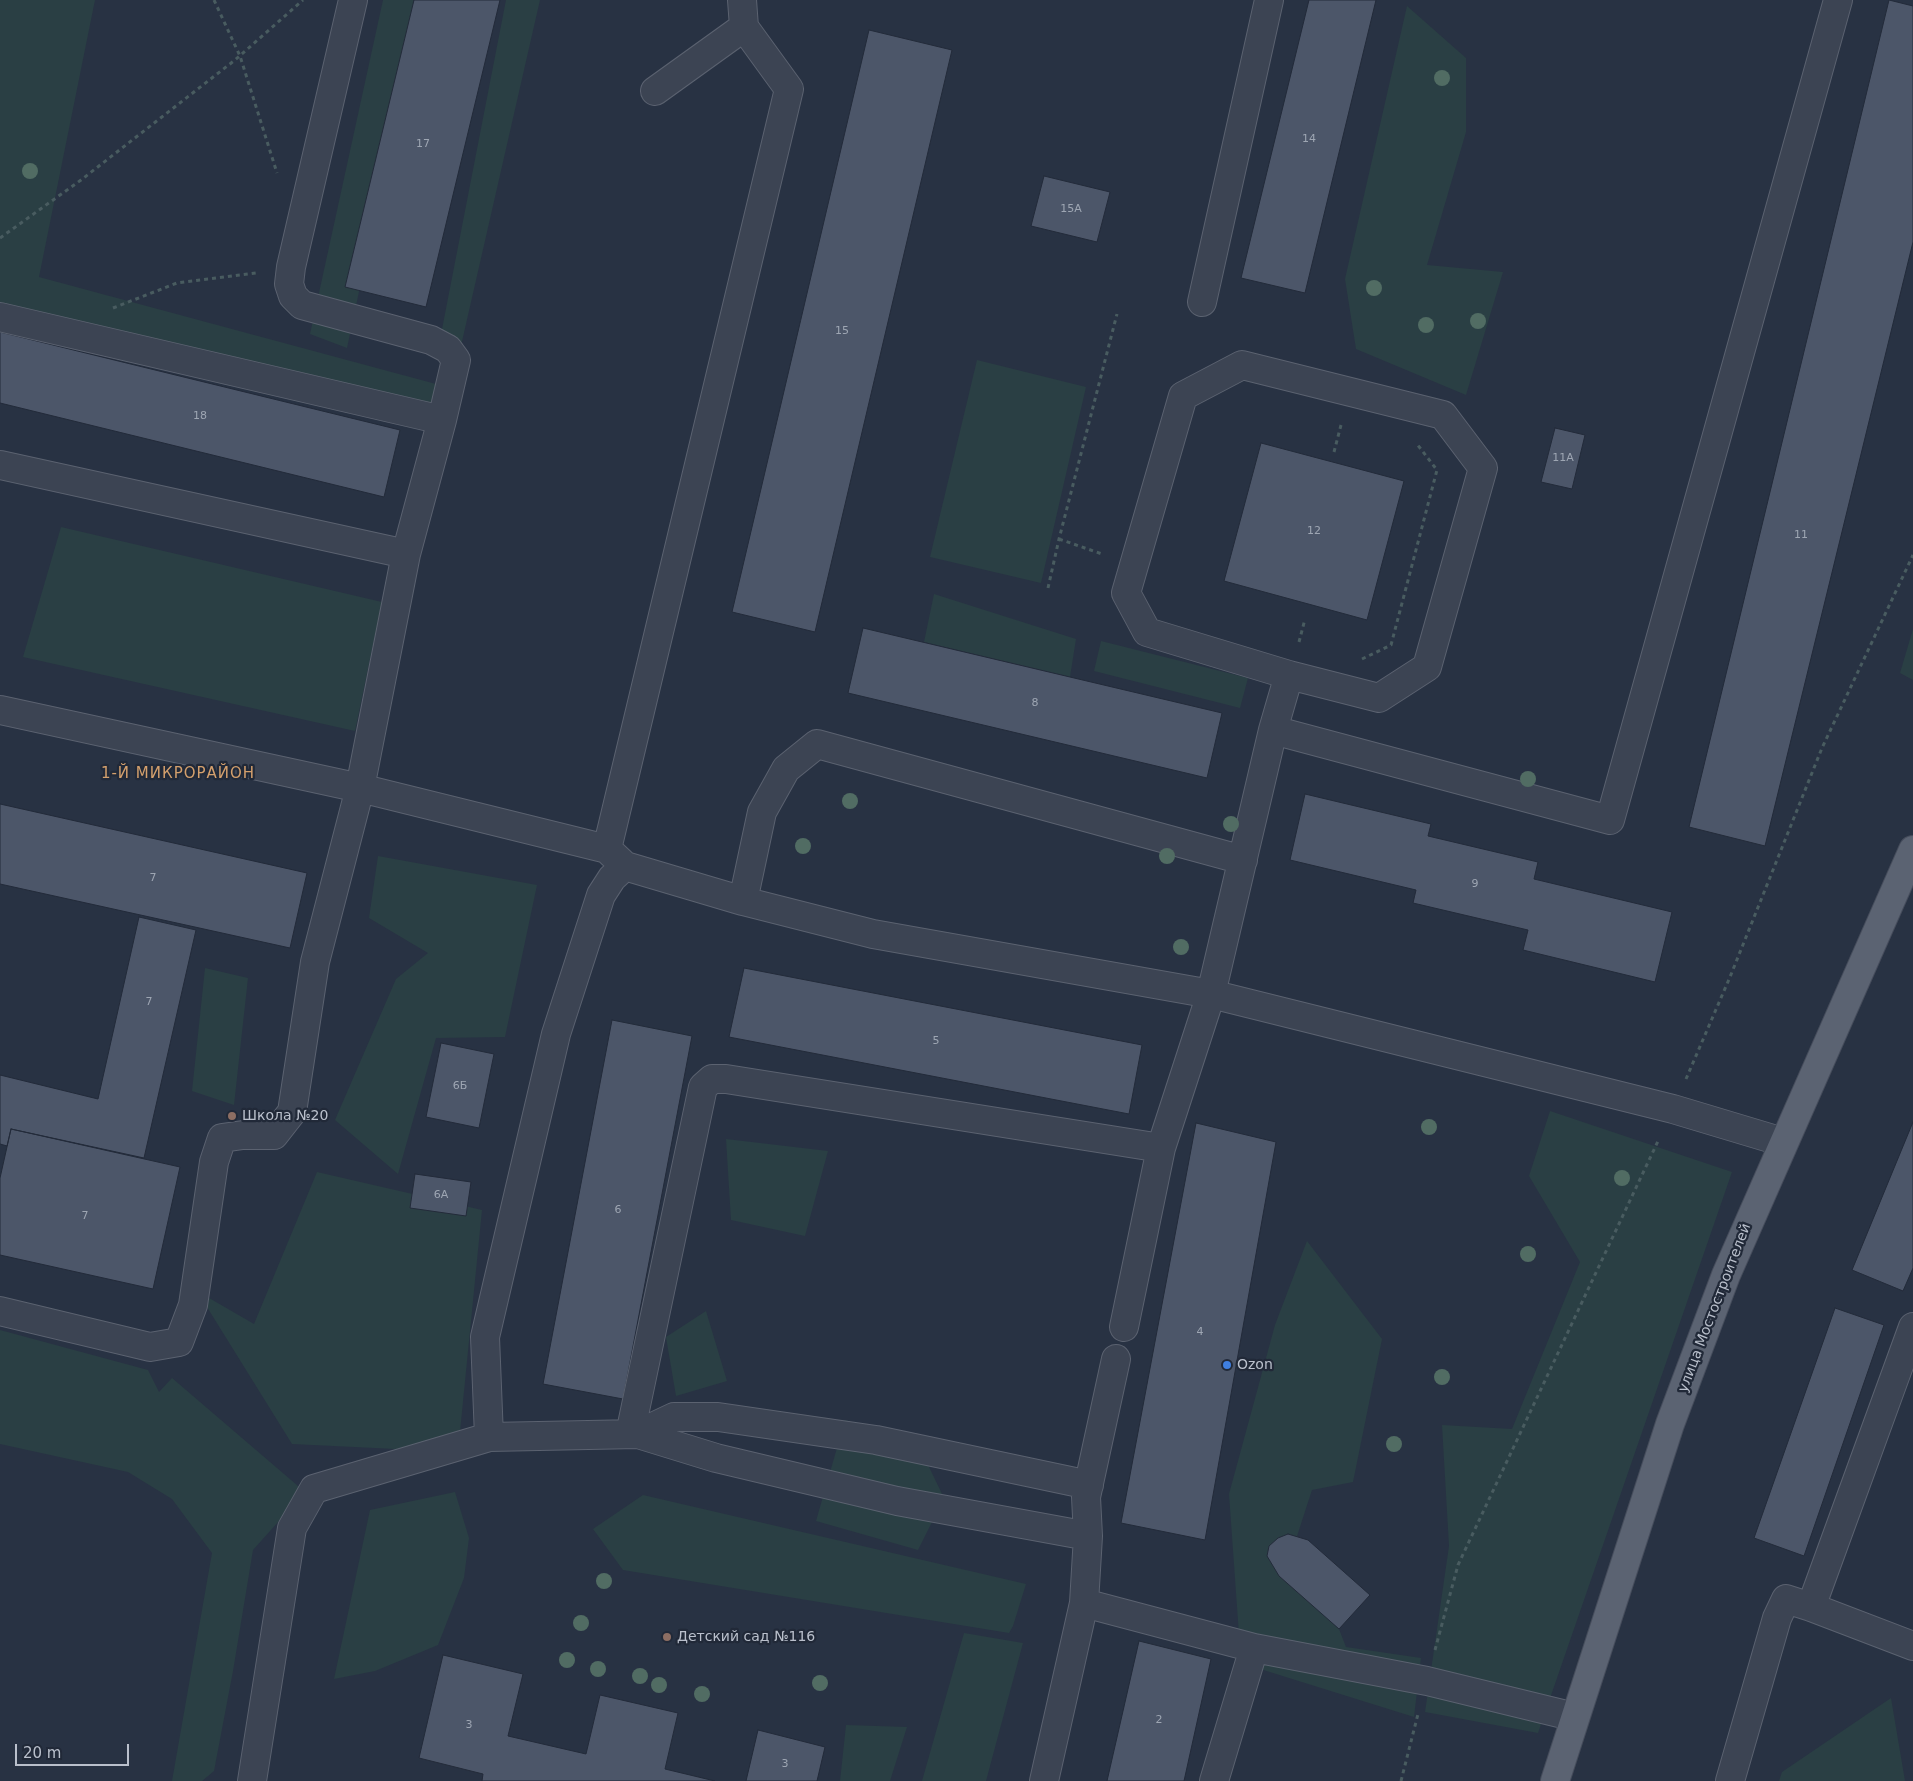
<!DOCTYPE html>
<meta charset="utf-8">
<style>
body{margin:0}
#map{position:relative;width:1913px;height:1781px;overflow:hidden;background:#283243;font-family:"DejaVu Sans",sans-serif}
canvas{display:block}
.scale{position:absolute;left:15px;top:1744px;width:114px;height:22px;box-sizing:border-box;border:2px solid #bac0cc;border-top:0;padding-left:6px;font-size:15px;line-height:18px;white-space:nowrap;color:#bac0cc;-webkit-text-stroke:4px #212938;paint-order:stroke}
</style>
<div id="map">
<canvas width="1913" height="1781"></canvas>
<div class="scale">20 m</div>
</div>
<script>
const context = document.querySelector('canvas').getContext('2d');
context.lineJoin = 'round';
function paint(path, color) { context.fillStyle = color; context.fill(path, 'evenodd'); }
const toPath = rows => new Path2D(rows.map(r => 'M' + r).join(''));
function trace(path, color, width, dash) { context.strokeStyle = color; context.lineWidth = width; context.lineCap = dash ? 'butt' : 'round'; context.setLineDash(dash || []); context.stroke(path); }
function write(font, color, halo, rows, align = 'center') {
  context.font = font + ' "DejaVu Sans",sans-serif'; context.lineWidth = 4.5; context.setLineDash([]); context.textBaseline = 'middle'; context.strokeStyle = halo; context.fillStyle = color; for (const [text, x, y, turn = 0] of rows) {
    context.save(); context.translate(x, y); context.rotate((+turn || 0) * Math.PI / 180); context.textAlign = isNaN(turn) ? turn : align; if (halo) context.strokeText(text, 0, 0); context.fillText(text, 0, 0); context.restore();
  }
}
paint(toPath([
 [0,0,95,0,39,277,436,384,435,433,0,331],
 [383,0,421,0,347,348,310,334],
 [506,0,540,0,458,359,436,360],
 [1407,6,1466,58,1466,132,1427,265,1503,272,1466,395,1356,349,1345,279],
 [977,360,1086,387,1041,583,930,557],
 [61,527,382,602,355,731,23,657],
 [934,594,1076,639,1070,677,924,642],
 [1913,629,1913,680,1900,673],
 [1101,641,1248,678,1240,708,1094,671],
 [378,856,537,885,505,1037,436,1038,398,1174,335,1120,396,979,428,953,369,918],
 [205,968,248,978,234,1105,192,1091],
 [1550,1111,1732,1172,1538,1733,1425,1712,1449,1546,1442,1425,1512,1429,1580,1262,1529,1176],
 [726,1139,828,1151,805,1236,731,1220],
 [317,1172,482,1210,458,1452,292,1444,197,1291,254,1324],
 [1307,1241,1382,1339,1353,1482,1312,1490,1285,1573,1339,1629,1346,1647,1421,1658,1414,1717,1241,1663,1229,1494,1275,1325],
 [706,1311,727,1381,676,1396,666,1337],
 [0,1330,148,1370,159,1392,172,1378,305,1492,253,1550,233,1671,214,1771,202,1781,172,1781,212,1553,172,1499,128,1472,0,1444],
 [845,1420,916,1440,944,1498,918,1550,816,1521],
 [455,1492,469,1538,464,1578,438,1645,375,1671,334,1679,370,1510],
 [643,1495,1026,1584,1013,1626,1009,1633,623,1570,593,1529],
 [964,1633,1023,1643,986,1781,922,1781],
 [1891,1698,1905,1781,1779,1781,1782,1772],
 [846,1725,907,1727,890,1781,840,1781]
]), '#2a3f44');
const building = toPath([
 [414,0,500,0,426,307,345,287,414,0],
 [1309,0,1376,0,1305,293,1241,278,1309,0],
 [1889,0,1913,6,1913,242,1765,846,1689,827,1889,0],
 [869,30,952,50,815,632,732,612,869,30],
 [1044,176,1110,192,1097,242,1031,226,1044,176],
 [0,332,400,430,384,497,0,403,0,332],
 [1555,428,1585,435,1572,489,1541,482,1555,428],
 [1261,443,1404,481,1367,620,1224,581,1261,443],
 [863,628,1222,713,1207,778,848,693,863,628],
 [1305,794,1431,824,1428,836,1538,862,1534,879,1672,912,1655,982,1523,950,1528,930,1413,903,1416,890,1290,860,1305,794],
 [0,804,307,873,290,948,0,884,0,804],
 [139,917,196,930,144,1158,11,1129,7,1146,0,1144,0,1075,98,1099,139,917],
 [744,968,1142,1045,1129,1114,729,1037,744,968],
 [612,1020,692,1036,623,1399,543,1384,612,1020],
 [441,1043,494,1054,479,1128,426,1117,441,1043],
 [1913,1122,1913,1268,1903,1291,1852,1270,1913,1122],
 [1196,1123,1276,1142,1205,1540,1121,1523,1196,1123],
 [11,1129,180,1167,153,1289,0,1255,0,1178,11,1129],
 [415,1174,471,1182,466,1216,410,1208,415,1174],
 [1835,1308,1884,1325,1804,1556,1754,1538,1835,1308],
 [1288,1534,1308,1540,1370,1595,1339,1629,1279,1576,1267,1556,1269,1546,1278,1538,1288,1534],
 [1139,1641,1211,1659,1184,1781,1107,1781,1139,1641],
 [443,1655,523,1674,508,1736,586,1754,600,1695,678,1713,665,1769,715,1781,482,1781,483,1774,419,1758,443,1655],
 [758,1730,825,1747,817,1781,746,1781,758,1730]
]);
paint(building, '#4c5669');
trace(building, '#232b3a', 1);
const minor = toPath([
 [655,91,744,27],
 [1202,302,1269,0],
 [0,317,442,420],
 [0,465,406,554],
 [0,710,360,788,607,849,625,866,743,901,873,934,1211,994,1673,1109,1783,1142],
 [1273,730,1289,675,1147,632,1126,593,1183,396,1242,365,1443,415,1483,468,1427,667,1379,698,1289,675],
 [607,849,789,89,744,27,742,0],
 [625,866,612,878,601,895,556,1034,485,1337,489,1437,638,1434,716,1458,897,1501,1088,1536],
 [743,901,762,812,786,769,817,744,1243,860],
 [0,1311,150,1347,179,1342,193,1305,214,1162,222,1138,243,1135,274,1135,292,1112,315,962,360,788,406,554,442,420,456,360,448,349,431,340,302,305,293,296,289,284,291,267,353,0],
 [1124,1327,1161,1148,1211,994,1273,730,1610,820,1838,0],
 [630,1434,703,1087,712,1079,726,1079,1161,1148],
 [638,1434,674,1417,718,1417,876,1440,1089,1485],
 [1084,1603,1088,1536,1086,1497,1116,1359],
 [1811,1607,1913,1327],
 [252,1781,292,1528,314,1489,489,1437],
 [1044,1781,1084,1603,1254,1648,1427,1681,1575,1717],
 [1214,1781,1254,1648],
 [1730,1781,1777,1618,1786,1599,1811,1607,1913,1646]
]);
const major = toPath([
 [1555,1781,1670,1424,1726,1275,1913,850]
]);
trace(minor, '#5b6270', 30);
trace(major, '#464d5c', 30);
trace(toPath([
 [214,0,240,56,277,173],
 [0,238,81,180,235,60,303,0],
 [113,308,177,283,256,273],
 [1334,452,1341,425],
 [1059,539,1102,554],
 [1048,588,1059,539,1117,314],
 [1299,642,1305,619],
 [1362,659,1391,645,1437,470,1417,444],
 [1686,1079,1730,977,1822,748,1913,555],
 [1435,1650,1458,1565,1659,1139],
 [1401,1781,1418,1714]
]), '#495c60', 3, [4, 4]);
trace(minor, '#3c4453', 28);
trace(major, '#5b6372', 28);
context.fillStyle = '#516c63';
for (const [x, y] of [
 [1442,78],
 [30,171],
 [1374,288],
 [1478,321],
 [1426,325],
 [1528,779],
 [850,801],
 [1231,824],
 [803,846],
 [1167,856],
 [1181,947],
 [1429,1127],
 [1622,1178],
 [1528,1254],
 [1442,1377],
 [1394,1444],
 [604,1581],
 [581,1623],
 [567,1660],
 [598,1669],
 [640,1676],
 [820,1683],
 [659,1685],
 [702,1694]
]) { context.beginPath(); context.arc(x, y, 8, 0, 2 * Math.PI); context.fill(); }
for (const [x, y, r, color] of [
 [232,1116,5,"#8d6e63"],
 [1227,1365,5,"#3f7fe0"],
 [667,1637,5,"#8d6e63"]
]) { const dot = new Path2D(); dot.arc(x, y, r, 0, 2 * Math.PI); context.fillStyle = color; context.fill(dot); trace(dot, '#212938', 2); }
write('11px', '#9ea6b3', null, [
 ["14",1309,139],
 ["17",423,144],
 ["15А",1071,209],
 ["15",842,331],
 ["18",200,416],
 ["11А",1563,458],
 ["12",1314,531],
 ["11",1801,535],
 ["8",1035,703],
 ["7",153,878],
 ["9",1475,884],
 ["7",149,1002],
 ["5",936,1041],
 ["6Б",460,1086],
 ["6А",441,1195],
 ["6",618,1210],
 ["7",85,1216],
 ["4",1200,1332],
 ["2",1159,1720],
 ["3",469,1725],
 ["3",785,1764]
]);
write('14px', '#bac0cc', '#212938', [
 ["Школа №20",242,1116],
 ["Ozon",1237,1365],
 ["Детский сад №116",677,1637]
], 'left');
write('14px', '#bac0cc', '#212938', [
 ["улица Мостостроителей",1715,1308,-69]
]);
context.letterSpacing = '1px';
write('15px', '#d4a06d', '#212938', [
 ["1-Й МИКРОРАЙОН",178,774]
]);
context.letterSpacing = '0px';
</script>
